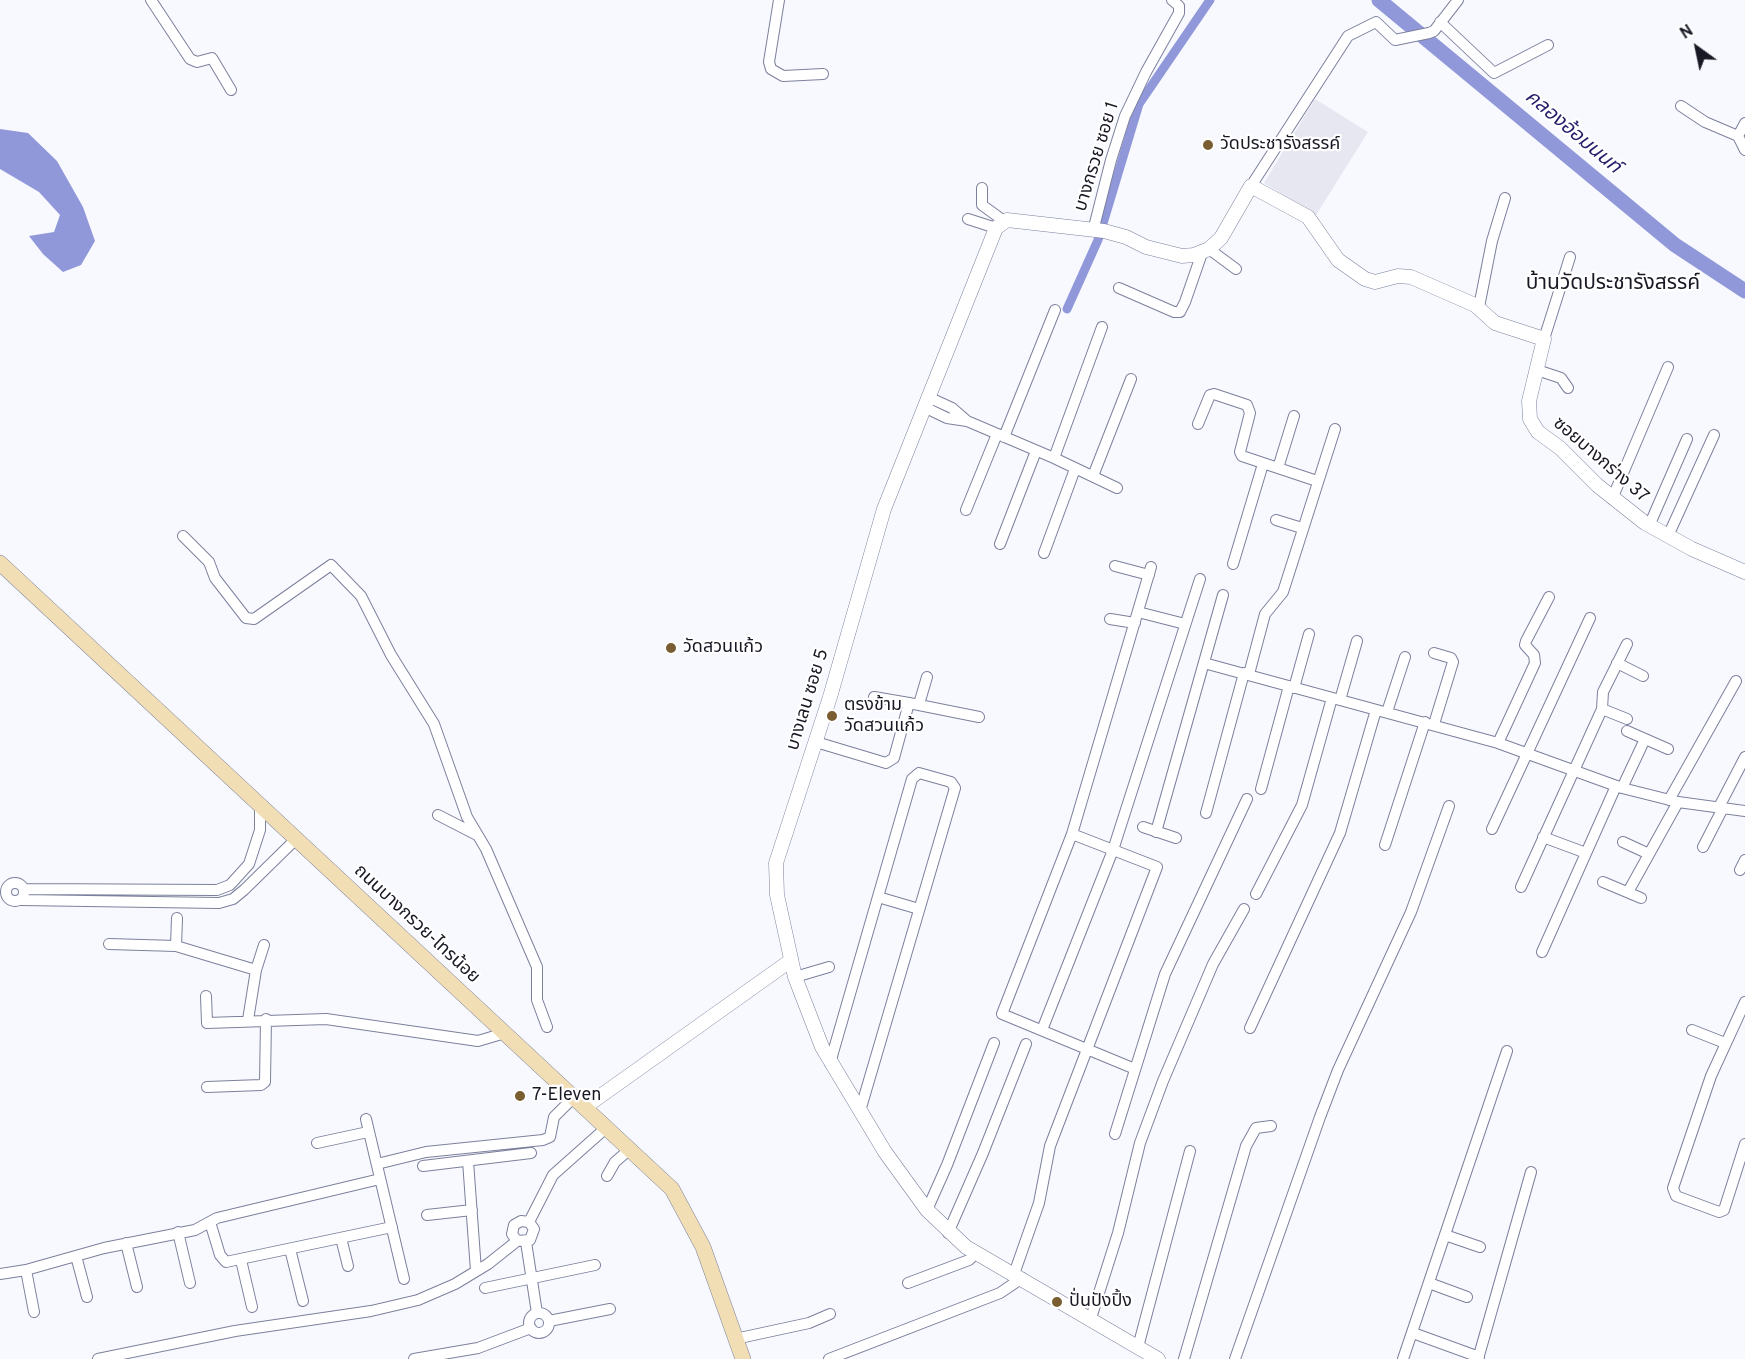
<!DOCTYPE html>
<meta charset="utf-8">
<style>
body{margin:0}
#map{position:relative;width:1745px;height:1359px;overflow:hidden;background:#f7f9ff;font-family:Overpass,sans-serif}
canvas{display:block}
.north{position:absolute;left:1667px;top:18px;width:60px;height:60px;-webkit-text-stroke:4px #fff;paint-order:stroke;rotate:327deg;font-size:16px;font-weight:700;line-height:24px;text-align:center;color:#181924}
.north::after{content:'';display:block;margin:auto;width:21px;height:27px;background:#181924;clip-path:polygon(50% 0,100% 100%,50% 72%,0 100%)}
</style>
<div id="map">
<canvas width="1745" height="1359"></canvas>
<div class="north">N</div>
</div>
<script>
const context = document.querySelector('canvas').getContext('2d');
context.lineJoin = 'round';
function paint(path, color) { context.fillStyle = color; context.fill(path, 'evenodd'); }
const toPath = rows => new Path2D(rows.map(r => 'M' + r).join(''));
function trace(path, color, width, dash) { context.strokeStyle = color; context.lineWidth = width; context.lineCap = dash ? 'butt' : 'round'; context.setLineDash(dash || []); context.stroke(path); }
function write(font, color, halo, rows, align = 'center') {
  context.font = font + ' Overpass,"Noto Sans Thai",sans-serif'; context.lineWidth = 4.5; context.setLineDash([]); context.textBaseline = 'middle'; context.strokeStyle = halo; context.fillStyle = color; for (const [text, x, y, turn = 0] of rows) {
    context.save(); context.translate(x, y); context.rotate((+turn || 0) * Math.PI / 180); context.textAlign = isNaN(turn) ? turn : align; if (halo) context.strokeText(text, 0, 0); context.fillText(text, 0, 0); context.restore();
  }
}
paint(toPath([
 [1315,99,1368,132,1316,215,1264,183]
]), '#e6e7f0');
paint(toPath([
 [0,129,28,133,57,161,83,207,95,241,81,265,63,272,43,254,29,236,54,232,60,215,39,192,0,169]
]), '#9198da');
trace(toPath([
 [1067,309,1098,240,1139,104,1210,0]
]), '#9198da', 9);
trace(toPath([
 [1379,0,1675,245,1745,291]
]), '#9198da', 15);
const minor = toPath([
 [151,0,190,59,197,62,212,58,231,90],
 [779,0,769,62,771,69,783,76,823,74],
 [1440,22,1494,73,1548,45],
 [1681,106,1705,122,1738,136],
 [1745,123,1738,136,1745,150],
 [1251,186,1348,36,1376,22,1395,40,1429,33,1434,31,1458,0],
 [982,188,982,205,1004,221],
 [968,219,996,228],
 [1093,231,1111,160,1125,116,1146,72,1179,13,1179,6,1172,0],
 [1209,249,1236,269],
 [1119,288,1174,312,1180,312,1185,302,1202,253],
 [1479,307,1492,241,1505,198],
 [1544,339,1570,257],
 [1537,370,1561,378,1568,388],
 [928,397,952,408,967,421],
 [924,407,947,418,967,421,1054,458,1102,327],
 [1198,424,1210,395,1214,394,1247,405,1250,413,1240,452,1242,456,1317,481],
 [1004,437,1055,310],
 [1054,458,1117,488],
 [1278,468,1294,416],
 [1093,476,1131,379],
 [1612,499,1668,367],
 [966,510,997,434],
 [1276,520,1302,528],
 [1649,526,1687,439],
 [183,536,209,562,215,578,246,618,254,619,331,565,361,596,391,655,434,724,467,817,486,849,537,967,537,1000,547,1027],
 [1668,536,1714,435],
 [1000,544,1036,451],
 [1044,553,1075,469],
 [1233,564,1263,464],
 [1115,566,1149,575],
 [1138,612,1185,624],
 [1110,619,1135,623],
 [1204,663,1498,743,1622,788,1678,802,1745,811],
 [1617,663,1643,676],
 [1249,674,1265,614,1283,592,1335,429],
 [1294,688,1309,634],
 [874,697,909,703],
 [1340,700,1357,641],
 [919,704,927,677],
 [1602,709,1627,719],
 [1387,712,1405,657],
 [1434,724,1453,662,1451,658,1434,653],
 [1627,731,1668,749],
 [816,742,886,763,894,758,909,703,979,717],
 [1498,743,1535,663,1534,655,1525,645,1526,641,1549,597],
 [1622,788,1645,739],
 [1261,789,1289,686],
 [1669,800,1736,681],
 [1719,807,1745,757],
 [1206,813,1244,673],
 [438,815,477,835],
 [1143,827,1176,838],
 [1492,829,1590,618],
 [1156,832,1223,595],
 [1543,837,1586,853],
 [1623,842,1649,854],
 [1385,845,1425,722],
 [1703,847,1723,808],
 [1740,870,1745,860],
 [1603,882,1641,898],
 '6 892a9 9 0 1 1 18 0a9 9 0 1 1-18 0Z',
 [1521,887,1602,709,1603,692,1627,644],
 [24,889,217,890,230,885,249,864,260,830,260,806],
 [1628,892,1678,802],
 [1256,894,1302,805,1332,698],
 [878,897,919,909],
 [21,900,219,903,233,899,244,890,296,839],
 [109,944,176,946,256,970],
 [176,946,177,918],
 [1542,952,1616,786],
 [795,977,829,967],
 [206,996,207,1023,326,1019,478,1041,505,1033],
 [1745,1002,1711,1076,1673,1188,1676,1196,1719,1212,1724,1210,1745,1144],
 [248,1020,256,970,264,945],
 [1250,1028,1340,833,1376,710],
 [1042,1030,1113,850,1200,579],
 [1692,1030,1725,1043],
 [830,1063,912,779,919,773,951,782,955,788,860,1111],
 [1135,1069,1002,1014,1072,834,1151,567],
 [207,1087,261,1085,265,1082,266,1019],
 [366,1119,404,1279],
 [1115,1134,1165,974,1247,799],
 [317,1143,368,1132],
 [468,1161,476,1271],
 [377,1164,426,1152,543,1140,550,1137,554,1117,574,1097],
 [423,1166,531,1153],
 [607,1176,615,1162,630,1149],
 [927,1210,947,1165,994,1043],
 [427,1215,472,1210],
 [210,1222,220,1255,226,1262,392,1227],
 [529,1222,553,1175,607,1127],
 [178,1232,190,1283],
 [948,1233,983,1153,1026,1044],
 [1445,1235,1480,1247],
 [341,1238,348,1266],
 [526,1242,537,1313],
 [126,1243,137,1287],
 [290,1249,303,1301],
 [76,1256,87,1297],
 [241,1260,252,1307],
 [26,1270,34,1312],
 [0,1274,26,1270,104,1248,195,1230,217,1218,380,1179],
 [1014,1274,1039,1203,1050,1146,1157,867,1072,834],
 [908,1283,969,1260,976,1253],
 [1429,1283,1467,1297],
 [485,1288,595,1265],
 '529 1323a10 10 0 1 1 20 0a10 10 0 1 1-20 0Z',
 [1091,1318,1118,1233,1140,1143,1163,1081,1213,964,1244,909],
 [549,1321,610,1309],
 [1413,1333,1479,1357],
 [735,1339,809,1323,830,1314],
 [1138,1347,1190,1151],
 [98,1359,235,1331,371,1311,418,1300,455,1284,488,1264,517,1241,530,1240,534,1229,529,1222,521,1221,514,1225,512,1234,517,1241],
 [414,1359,478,1348,531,1328],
 [829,1359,1000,1293,1022,1278],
 [1184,1359,1246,1146,1256,1128,1271,1126],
 [1235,1359,1320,1117,1338,1070,1411,912,1449,806],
 [1403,1359,1507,1051],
 [1478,1359,1531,1172]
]);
const tertiary = toPath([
 [585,1107,790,961],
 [1158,1359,966,1247,927,1210,885,1152,822,1047,795,977,777,895,776,863,830,697,884,509,996,228,1007,220,1104,231,1126,237,1146,247,1182,256,1194,255,1209,249,1221,238,1251,186,1308,217,1338,260,1365,279,1375,282,1398,276,1411,277,1475,305,1495,323,1544,339,1529,401,1530,419,1538,432,1560,448,1597,485,1645,523,1692,549,1745,572]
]);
const secondary = toPath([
 [0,563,672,1189,703,1247,743,1359]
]);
trace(minor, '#7c809c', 12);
trace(tertiary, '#7c809c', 15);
trace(secondary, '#7c809c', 16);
trace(minor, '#fff', 10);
trace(tertiary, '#fff', 14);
trace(secondary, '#f1deb5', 15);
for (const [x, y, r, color] of [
 [1208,145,6,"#7a5d30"],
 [671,648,6,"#7a5d30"],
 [832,716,6,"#7a5d30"],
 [520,1096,6,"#7a5d30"],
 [1057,1302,6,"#7a5d30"]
]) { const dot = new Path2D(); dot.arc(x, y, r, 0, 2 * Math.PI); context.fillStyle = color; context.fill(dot); trace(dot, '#fff', 2); }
write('18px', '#181924', '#fff', [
 ["วัดประชารังสรรค์",1220,145],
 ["วัดสวนแก้ว",683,648],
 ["ตรงข้าม",844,706],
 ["วัดสวนแก้ว",844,727],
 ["7-Eleven",532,1096],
 ["ปั่นปังปิ้ง",1069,1302]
], 'left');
write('18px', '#181924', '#fff', [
 ["บางกรวย ซอย 1",1098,157,-73],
 ["ซอยบางกร่าง 37",1600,461,41],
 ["บางเลน ซอย 5",809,700,-73],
 ["ถนนบางกรวย-ไทรน้อย",416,925,43]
]);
write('italic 20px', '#251f6b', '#fff', [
 ["คลองอ้อมนนท์",1572,133,40]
]);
write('21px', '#181924', '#fff', [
 ["บ้านวัดประชารังสรรค์",1613,285]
]);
</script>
